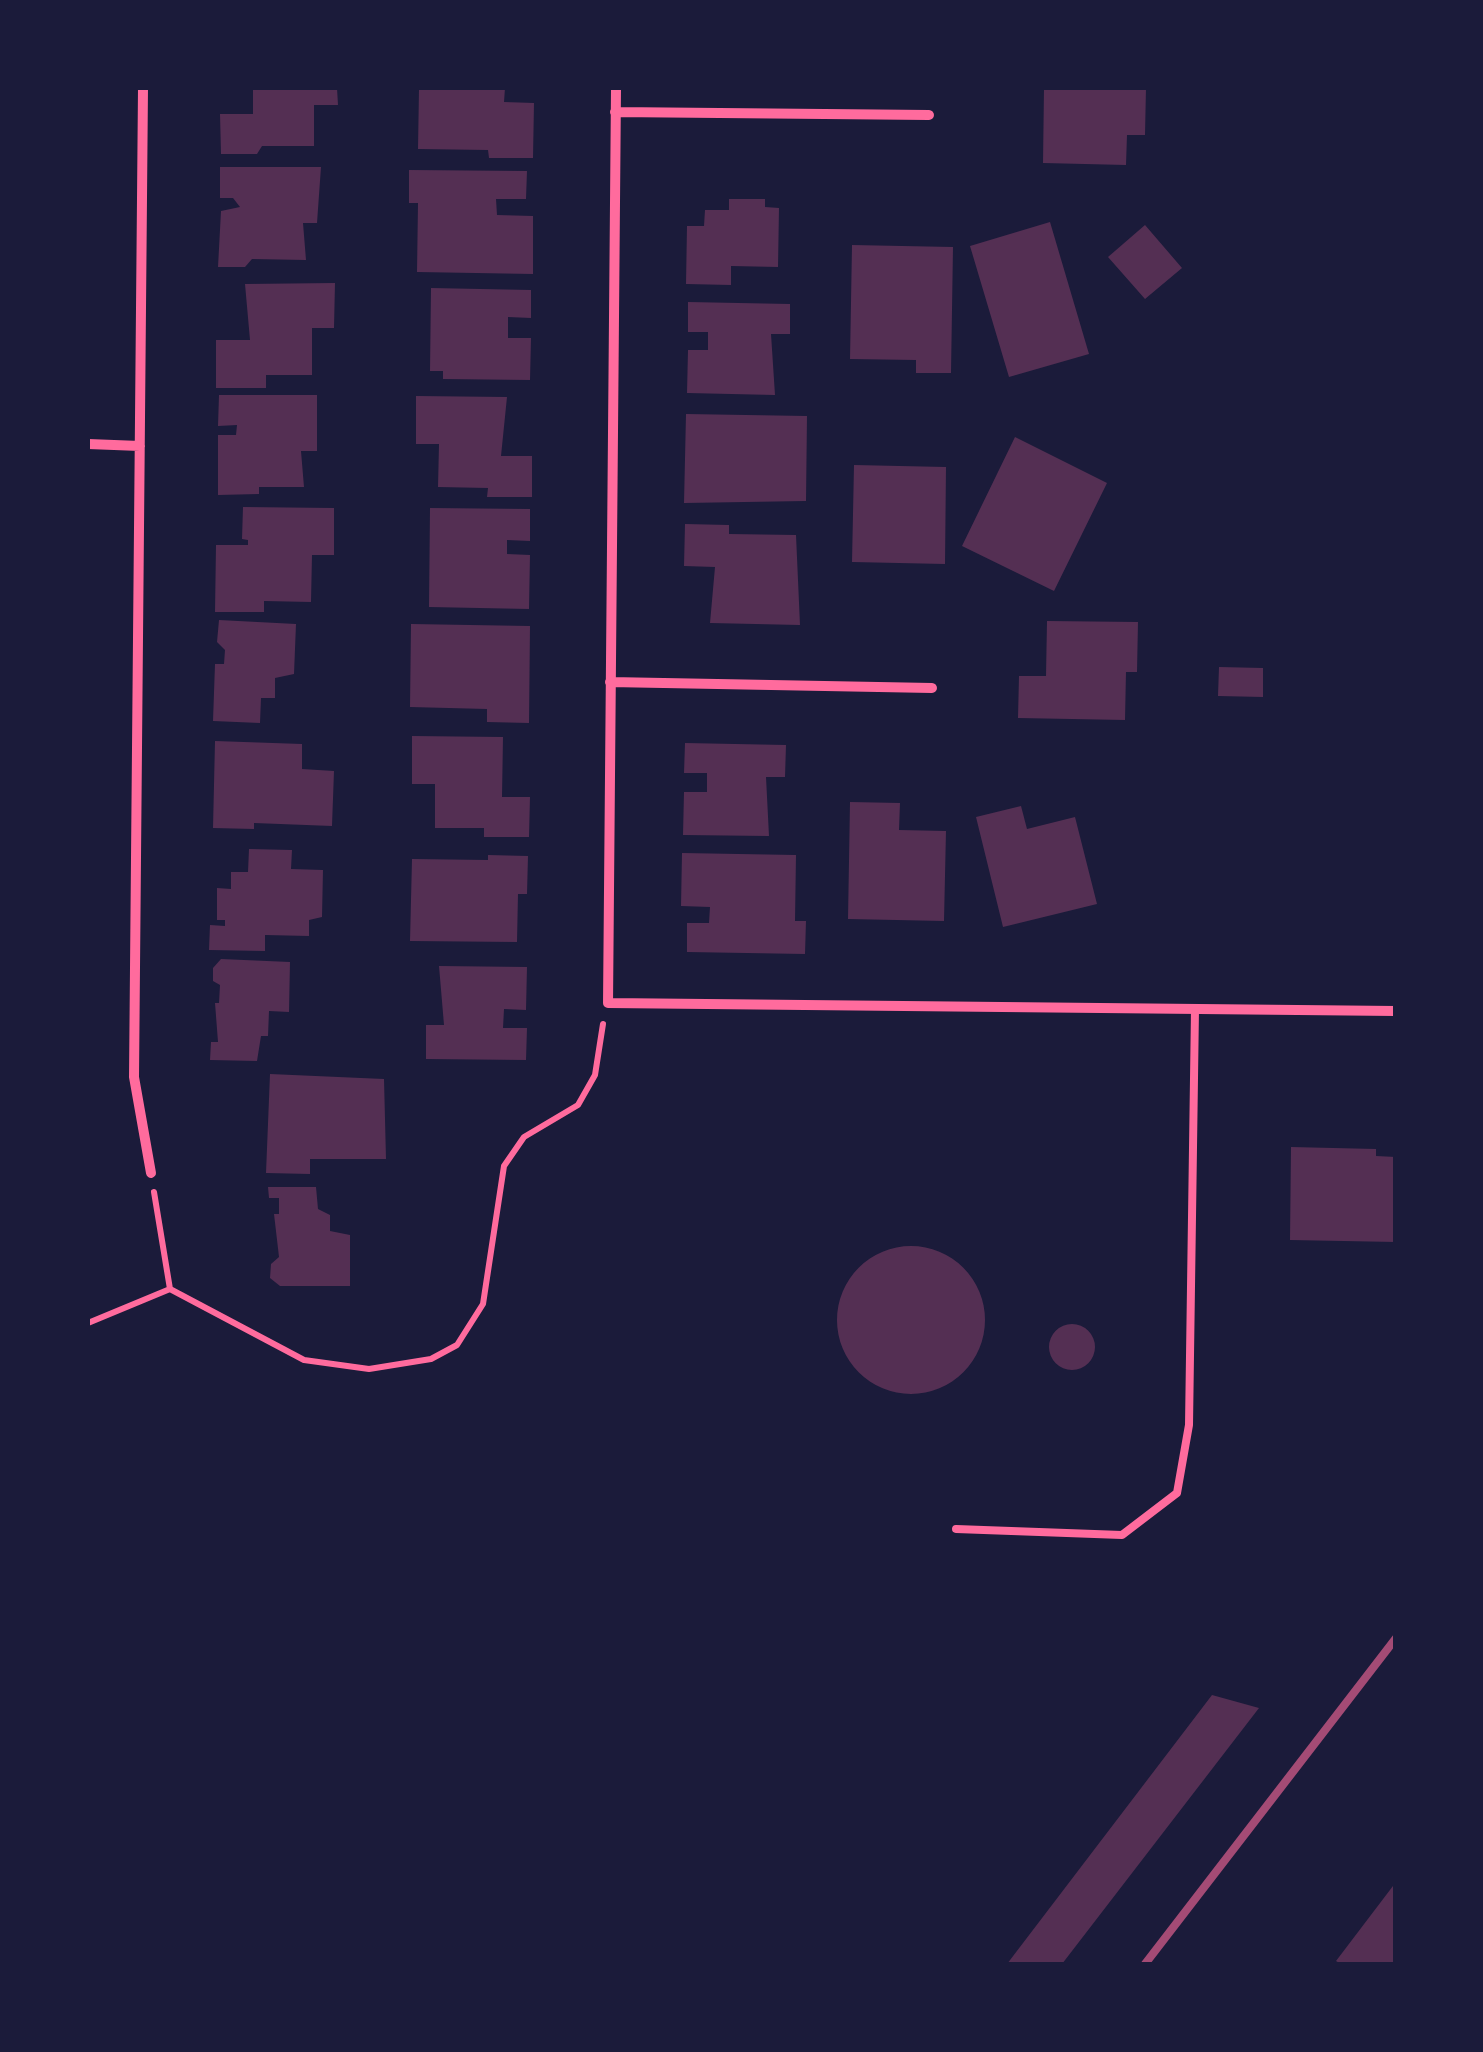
<!DOCTYPE html>
<style>
body{margin:0}
#map{position:relative;width:1483px;height:2052px;overflow:hidden;background:#1b1b3a;font-family:Georgia,serif}
canvas{display:block}
.frame{position:absolute;inset:0;border:90px solid #1b1b3a;pointer-events:none}
</style>
<div id="map">
<canvas width="1483" height="2052"></canvas>
<div class="frame"></div>
</div>
<script>
const context = document.querySelector('canvas').getContext('2d');
context.lineJoin = 'round';
function paint(path, color) { context.fillStyle = color; context.fill(path, 'evenodd'); }
const toPath = rows => new Path2D(rows.map(r => 'M' + r).join(''));
function trace(path, color, width, dash) { context.strokeStyle = color; context.lineWidth = width; context.lineCap = dash ? 'butt' : 'round'; context.setLineDash(dash || []); context.stroke(path); }
paint(toPath([
 [253,88,337,88,338,105,314,105,314,146,262,146,257,154,221,154,220,114,253,114],
 [419,88,505,88,504,102,534,103,533,158,489,158,488,150,418,149],
 [1044,88,1146,88,1145,135,1127,135,1126,165,1043,163],
 [220,167,321,167,317,223,303,223,306,260,252,259,245,267,218,267,221,211,240,207,233,198,220,198],
 [409,170,527,171,526,199,496,199,497,215,533,216,533,274,417,272,418,203,409,203],
 [729,199,765,199,765,207,779,208,778,267,731,266,731,285,686,284,687,226,704,226,705,210,729,210],
 [1050,222,1089,354,1009,377,970,246],
 [1145,225,1182,268,1145,299,1108,257],
 [852,245,953,247,951,373,916,373,916,360,850,359],
 [335,283,334,328,312,328,312,375,266,375,266,388,216,388,216,340,250,340,245,284],
 [431,288,531,290,531,318,508,317,508,338,531,338,530,380,443,379,443,371,430,371],
 [688,302,790,304,790,334,771,334,775,395,687,393,688,350,708,350,708,332,688,332],
 [219,395,317,395,317,451,301,451,304,487,259,487,259,494,218,495,218,435,236,435,237,425,218,426],
 [416,396,507,397,501,456,532,456,532,497,487,497,488,488,438,487,439,444,416,444],
 [686,414,807,416,806,501,684,503],
 [1015,437,1107,483,1054,591,962,546],
 [854,465,946,467,945,564,852,562],
 [243,507,334,508,334,555,312,555,311,602,264,601,264,612,215,612,216,545,248,545,248,540,242,539],
 [430,508,530,509,530,541,507,540,507,554,530,555,529,609,429,607],
 [685,524,729,525,729,534,796,535,800,625,710,623,715,567,684,566],
 [219,620,296,624,294,674,275,678,275,698,261,698,260,723,213,721,215,664,224,664,225,650,217,642],
 [1047,621,1138,622,1137,672,1126,672,1125,720,1018,718,1019,676,1046,676],
 [411,624,530,626,529,723,487,722,487,709,410,707],
 [1219,667,1263,668,1263,697,1218,696],
 [412,736,503,737,502,797,530,797,529,837,484,837,484,828,435,828,435,784,412,784],
 [215,741,302,744,302,769,334,771,332,826,254,823,254,829,213,828],
 [685,743,786,745,785,777,766,777,769,836,683,835,684,792,707,792,707,773,684,773],
 [850,802,900,803,899,830,946,831,944,921,848,919],
 [1021,806,1027,829,1075,817,1097,904,1003,927,976,817],
 [249,849,292,850,291,869,323,870,322,917,309,920,309,936,265,935,265,951,209,950,210,925,225,926,225,920,217,920,217,888,231,889,231,872,248,872],
 [682,853,796,855,795,921,806,921,805,954,687,952,687,923,709,923,710,907,681,906],
 [488,855,528,856,527,894,518,894,517,942,410,941,412,859,488,860],
 [221,959,290,962,289,1012,269,1011,268,1036,261,1036,257,1061,210,1060,211,1042,218,1042,215,1003,219,1003,220,985,213,981,213,968],
 [439,966,527,967,526,1010,504,1009,503,1028,527,1028,526,1060,426,1059,426,1025,444,1025],
 [270,1074,384,1079,386,1159,310,1159,310,1174,266,1173],
 [1291,1147,1376,1149,1376,1156,1396,1157,1396,1242,1290,1240],
 [268,1187,316,1187,318,1209,330,1215,330,1231,350,1235,350,1286,280,1286,270,1278,271,1264,279,1257,274,1214,279,1214,279,1198,269,1198],
 '837 1320a74 74 0 1 1 148 0a74 74 0 1 1-148 0Z',
 '1049 1347a23 23 0 1 1 46 0a23 23 0 1 1-46 0Z',
 [1212,1695,1259,1708,1062,1964,1007,1964],
 [1396,1882,1396,1964,1341,1964,1336,1961]
]), '#542f53');
trace(toPath([
 [154,1192,170,1289,304,1360,369,1369,431,1359,457,1345,483,1304,504,1166,524,1137,578,1105,595,1075,603,1024],
 [88,1323,170,1289]
]), '#ff6b9d', 6);
trace(toPath([
 [956,1529,1122,1535,1177,1493,1189,1425,1195,1009]
]), '#ff6b9d', 8);
trace(toPath([
 [143,88,134,1077,151,1173],
 [616,88,608,1003,1396,1011],
 [615,112,929,115],
 [88,444,140,446],
 [610,682,932,688]
]), '#ff6b9d', 10);
trace(toPath([
 [1145,1964,1396,1638]
]), '#a44b75', 8);
</script>
